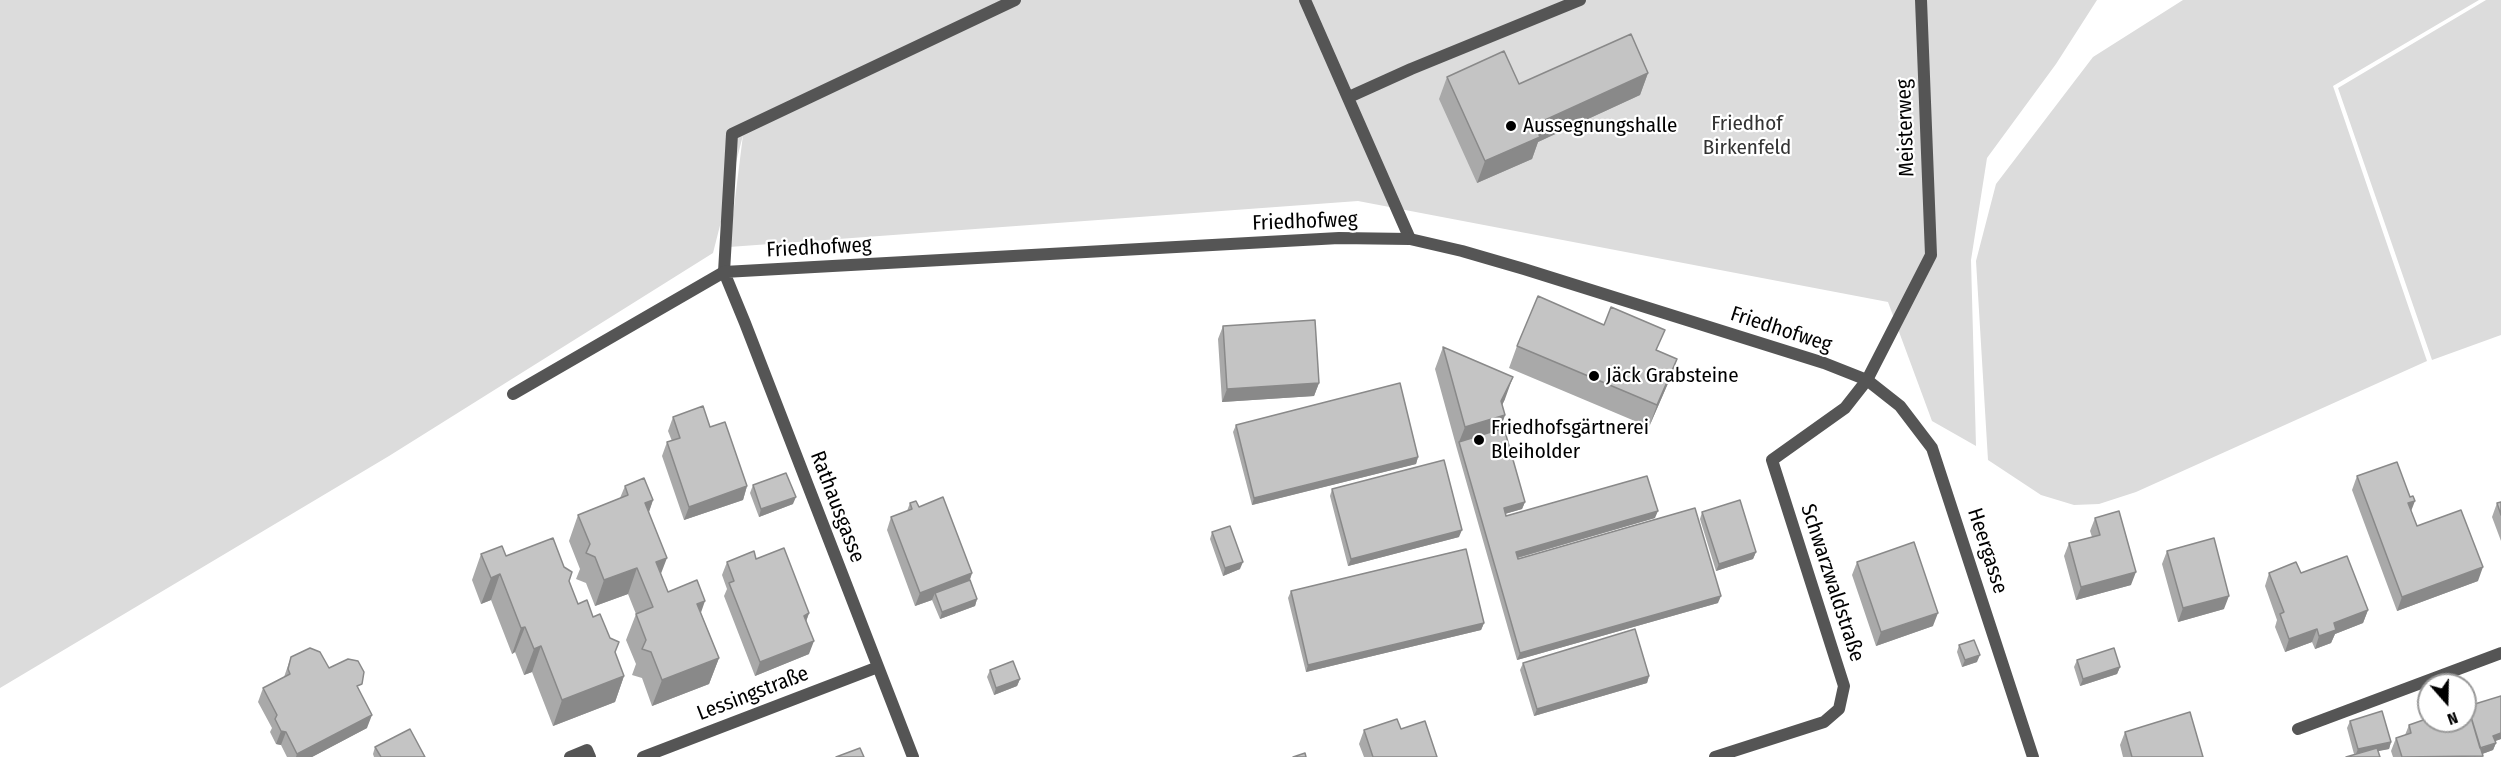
<!DOCTYPE html>
<meta charset="utf-8">
<style>
body{margin:0}
#map{position:relative;width:2501px;height:757px;overflow:hidden;background:#fff;font-family:"Fira Sans Condensed",sans-serif}
canvas{display:block}
.north{position:absolute;left:2417px;top:673px;width:60px;height:60px;box-sizing:border-box;background:#fff;border:2px solid #999;border-radius:50%;rotate:160deg;font-size:16px;font-weight:700;line-height:24px;text-align:center;color:#000}
.north::after{content:'';display:block;margin:auto;width:21px;height:27px;background:#000;clip-path:polygon(50% 0,100% 100%,50% 72%,0 100%)}
</style>
<div id="map">
<canvas width="2501" height="757"></canvas>
<div class="north">N</div>
</div>
<script>
const context = document.querySelector('canvas').getContext('2d');
context.lineJoin = 'round';
function paint(path, color) { context.fillStyle = color; context.fill(path, 'evenodd'); }
const toPath = rows => new Path2D(rows.map(r => 'M' + r).join(''));
function trace(path, color, width, dash) { context.strokeStyle = color; context.lineWidth = width; context.lineCap = dash ? 'butt' : 'round'; context.setLineDash(dash || []); context.stroke(path); }
function write(font, color, halo, rows, align = 'center') {
  context.font = font + ' "Fira Sans Condensed",sans-serif'; context.lineWidth = 4.5; context.setLineDash([]); context.textBaseline = 'middle'; context.strokeStyle = halo; context.fillStyle = color; for (const [text, x, y, turn = 0] of rows) {
    context.save(); context.translate(x, y); context.rotate((+turn || 0) * Math.PI / 180); context.textAlign = isNaN(turn) ? turn : align; if (halo) context.strokeText(text, 0, 0); context.fillText(text, 0, 0); context.restore();
  }
}
paint(toPath([
 [0,0,2097,0,2056,64,1987,158,1971,260,1976,446,1932,421,1888,302,1358,201,729,247,743,135,713,253,389,456,0,688],
 [2183,0,2479,0,2333,86,2427,361,2136,492,2099,504,2074,505,2041,495,1988,460,1976,261,1996,184,2093,57],
 [2486,0,2501,0,2501,335,2432,360,2338,88]
]), '#dcdcdc');
trace(toPath([
 [1305,0,1410,239],
 [1349,97,1411,69,1580,0],
 [724,272,732,134,1015,0],
 [1867,380,1931,255,1921,0],
 [570,757,587,750,590,757]
]), '#555', 12);
trace(toPath([
 [724,272,745,323,913,757],
 [513,394,724,272,1339,238,1410,239,1462,251,1524,269,1824,363,1867,380,1900,406,1932,448,2033,757],
 [2298,729,2501,653],
 [643,757,878,667],
 [1715,757,1824,722,1839,709,1844,686,1772,460,1845,408,1867,380]
]), '#555', 12);
paint(toPath([
 [1648,73,1640,95,1538,142,1532,159,1477,183,1439,99,1447,77,1519,84],
 [1604,325,1657,350,1669,381,1649,427,1509,368,1517,346],
 [1223,326,1319,383,1314,396,1222,402,1218,339],
 [1443,347,1505,399,1502,405,1505,415,1500,430,1525,502,1522,509,1505,514,1506,516,1655,518,1518,558,1718,603,1517,660,1457,449,1435,369],
 [673,417,710,427,747,486,743,500,684,520,662,456,667,442,672,441,668,431],
 [1236,425,1418,457,1416,464,1252,505,1233,432],
 [2357,476,2411,511,2417,526,2478,581,2397,611,2352,490],
 [753,485,793,504,759,517,750,493],
 [625,486,653,500,649,512,661,574,668,592,701,613,719,658,709,684,652,706,642,678,632,675,636,664,626,640,636,614,628,594,595,606,586,583,576,579,580,569,569,541,578,515,620,498],
 [1332,489,1459,537,1348,566,1330,496],
 [2501,502,2501,541,2492,517,2497,503],
 [910,503,972,573,970,580,977,599,975,606,940,619,932,600,915,606,887,530,891,517,907,511],
 [1702,512,1756,552,1753,559,1716,571,1700,519],
 [2095,518,2131,585,2076,600,2064,556,2069,543,2092,537,2090,531],
 [1212,532,1240,569,1223,576,1210,539],
 [2167,551,2224,609,2178,622,2162,564],
 [481,554,506,556,569,581,578,604,593,617,615,652,624,676,615,702,553,726,532,672,524,675,515,652,512,654,491,600,481,604,472,580],
 [756,559,809,613,806,622,809,654,755,676,724,596,727,589,722,575,727,562],
 [1857,562,1933,626,1876,646,1852,575],
 [2269,573,2301,573,2368,610,2363,623,2335,634,2331,643,2315,649,2312,642,2285,652,2275,627,2277,620,2265,586],
 [1291,591,1484,623,1481,630,1306,672,1288,598],
 [1959,645,1977,662,1962,667,1957,652],
 [291,657,329,668,359,691,367,728,312,757,287,757,281,745,276,744,270,732,272,728,258,702,263,688,284,677],
 [2077,660,2120,667,2117,674,2080,686,2074,667],
 [1523,663,1649,676,1647,683,1534,716,1520,670],
 [990,670,1020,679,1017,686,994,695,987,677],
 [2350,721,2391,742,2389,749,2354,754,2347,728],
 [2409,725,2501,739,2495,741,2496,743,2493,750,2482,754,2483,757,2393,757,2391,751,2396,738,2405,735],
 [1401,729,1437,757,1364,757,1359,744,1364,730],
 [2125,732,2203,757,2123,757,2120,745],
 [375,747,425,757,374,757,373,754]
]), '#a9a9a9');
paint(toPath([
 [1648,73,1640,95,1538,142,1532,159,1477,183,1485,161,1534,125],
 [1677,359,1669,381,1649,427,1657,405],
 [1513,377,1505,399,1496,418,1505,415,1497,437,1459,442,1465,427,1501,401],
 [1319,383,1314,396,1222,402,1227,389],
 [1418,457,1416,464,1252,505,1254,498],
 [747,486,743,500,684,520,689,507],
 [796,497,793,504,759,517,761,509],
 [653,500,644,526,645,503],
 [2415,501,2410,514,2408,503],
 [1525,502,1522,509,1501,515,1504,508],
 [1658,511,1655,518,1513,559,1516,552],
 [1462,530,1459,537,1348,566,1351,559],
 [1756,552,1753,559,1716,571,1719,564],
 [667,558,657,584,656,562],
 [1243,562,1240,569,1223,576,1225,568],
 [2483,567,2478,581,2397,611,2402,597],
 [637,568,628,594,595,606,604,580],
 [2136,572,2131,585,2076,600,2081,587],
 [972,573,967,587,935,593,932,600,915,606,920,593],
 [500,574,491,600,481,604,491,578],
 [1721,596,1718,603,1517,660,1520,653],
 [2229,596,2224,609,2178,622,2183,608],
 [977,599,975,606,940,619,942,612],
 [705,601,696,627,697,604],
 [2368,610,2363,623,2335,634,2331,643,2315,649,2319,636,2334,623],
 [809,613,804,627,804,616],
 [1938,613,1933,626,1876,646,1881,632],
 [1484,623,1481,630,1306,672,1308,665],
 [525,627,515,652,512,654,521,628],
 [2317,629,2312,642,2285,652,2289,639],
 [814,641,809,654,755,676,760,662],
 [541,646,532,672,524,675,534,649],
 [1980,655,1977,662,1962,667,1965,660],
 [719,658,709,684,652,706,662,680],
 [2120,667,2117,674,2080,686,2083,679],
 [624,676,615,702,553,726,562,700],
 [1649,676,1647,683,1534,716,1537,709],
 [1020,679,1017,686,994,695,996,688],
 [372,715,367,728,312,757,296,757,297,754],
 [281,731,286,732,281,745,276,744],
 [2501,733,2501,739,2490,743,2493,736],
 [2391,742,2389,749,2355,756,2358,749],
 [2496,743,2493,750,2474,757,2477,750]
]), '#898989');
const building = toPath([
 [1631,34,1648,73,1534,125,1540,137,1485,161,1447,77,1504,51,1519,84,1631,34],
 [1538,296,1604,325,1611,307,1665,330,1656,350,1677,359,1657,405,1517,346,1538,296],
 [1315,320,1319,383,1227,389,1223,326,1315,320],
 [1443,347,1513,377,1501,401,1505,415,1465,427,1443,347],
 [1400,383,1418,457,1254,498,1236,425,1400,383],
 [703,406,710,427,725,422,747,486,689,507,667,442,680,438,673,417,703,406],
 [1504,428,1525,502,1504,508,1506,516,1647,476,1658,511,1516,552,1518,559,1695,508,1721,596,1520,653,1459,442,1504,428],
 [1444,460,1462,530,1351,559,1332,489,1444,460],
 [2397,462,2410,497,2413,496,2415,501,2408,503,2417,526,2461,510,2483,567,2402,597,2357,476,2397,462],
 [786,473,796,497,761,509,753,485,786,473],
 [644,478,653,500,645,503,667,558,656,562,668,592,697,580,705,601,697,604,719,658,662,680,651,652,642,649,646,640,636,614,653,607,637,568,604,580,595,557,586,553,590,544,578,515,628,495,625,486,644,478],
 [943,497,972,573,920,593,891,517,912,509,910,503,916,501,919,507,943,497],
 [1740,500,1756,552,1719,564,1702,512,1740,500],
 [2501,502,2501,515,2497,503,2501,502],
 [2119,511,2136,572,2081,587,2069,543,2100,535,2095,518,2119,511],
 [1230,526,1243,562,1225,568,1212,532,1230,526],
 [553,538,564,567,572,572,569,581,578,604,587,600,593,617,600,614,610,638,619,642,615,652,624,676,562,700,541,646,534,649,525,627,521,628,500,574,491,578,481,554,502,546,506,556,553,538],
 [2214,538,2229,596,2183,608,2167,551,2214,538],
 [1914,542,1938,613,1881,632,1857,562,1914,542],
 [784,548,809,613,804,616,814,641,760,662,729,583,734,581,727,562,754,551,756,559,784,548],
 [1466,549,1484,623,1308,665,1291,591,1466,549],
 [2347,556,2368,610,2334,623,2336,630,2319,636,2317,629,2289,639,2280,614,2284,612,2269,573,2296,562,2301,573,2347,556],
 [970,580,977,599,942,612,935,593,970,580],
 [1635,629,1649,676,1537,709,1523,663,1635,629],
 [1974,640,1980,655,1965,660,1959,645,1974,640],
 [310,648,320,652,329,668,348,659,358,661,364,672,362,684,357,686,372,715,297,754,286,732,281,731,275,719,277,715,263,688,290,674,288,669,291,657,310,648],
 [2114,648,2120,667,2083,679,2077,660,2114,648],
 [1013,661,1020,679,996,688,990,670,1013,661],
 [2501,696,2501,733,2493,736,2496,743,2480,748,2468,707,2465,707,2501,696],
 [2468,707,2483,756,2402,757,2396,738,2411,733,2409,725,2429,718,2429,721,2465,721,2465,708,2468,707],
 [2382,711,2391,742,2358,749,2350,721,2382,711],
 [2190,712,2203,757,2132,757,2125,732,2190,712],
 [1397,719,1401,729,1425,721,1437,757,1373,757,1364,730,1397,719],
 [410,729,425,757,381,757,375,747,410,729],
 [860,748,864,757,836,757,860,748],
 [2377,748,2380,757,2346,757,2377,748],
 [1305,753,1306,757,1293,757,1305,753]
]);
paint(building, '#c4c4c4');
trace(building, '#898989', 1.5);
for (const [x, y, r, color] of [
 [1511,126,6,"#000"],
 [1594,376,6,"#000"],
 [1479,440,6,"#000"]
]) { const dot = new Path2D(); dot.arc(x, y, r, 0, 2 * Math.PI); context.fillStyle = color; context.fill(dot); trace(dot, '#fff', 2); }
write('21px', '#333', '#fff', [
 ["Friedhof",1747,124],
 ["Birkenfeld",1747,148]
]);
write('21px', '#000', '#fff', [
 ["Aussegnungshalle",1523,126],
 ["Jäck Grabsteine",1606,376],
 ["Friedhofsgärtnerei",1491,428],
 ["Bleiholder",1491,452]
], 'left');
write('21px', '#000', '#fff', [
 ["Meisterweg",1906,128,-92],
 ["Friedhofweg",1305,222,-2],
 ["Friedhofweg",819,248,-3],
 ["Friedhofweg",1781,330,18],
 ["Rathausgasse",837,507,69],
 ["Heergasse",1987,551,72],
 ["Schwarzwaldstraße",1832,583,72],
 ["Lessingstraße",753,694,-21]
]);
</script>
